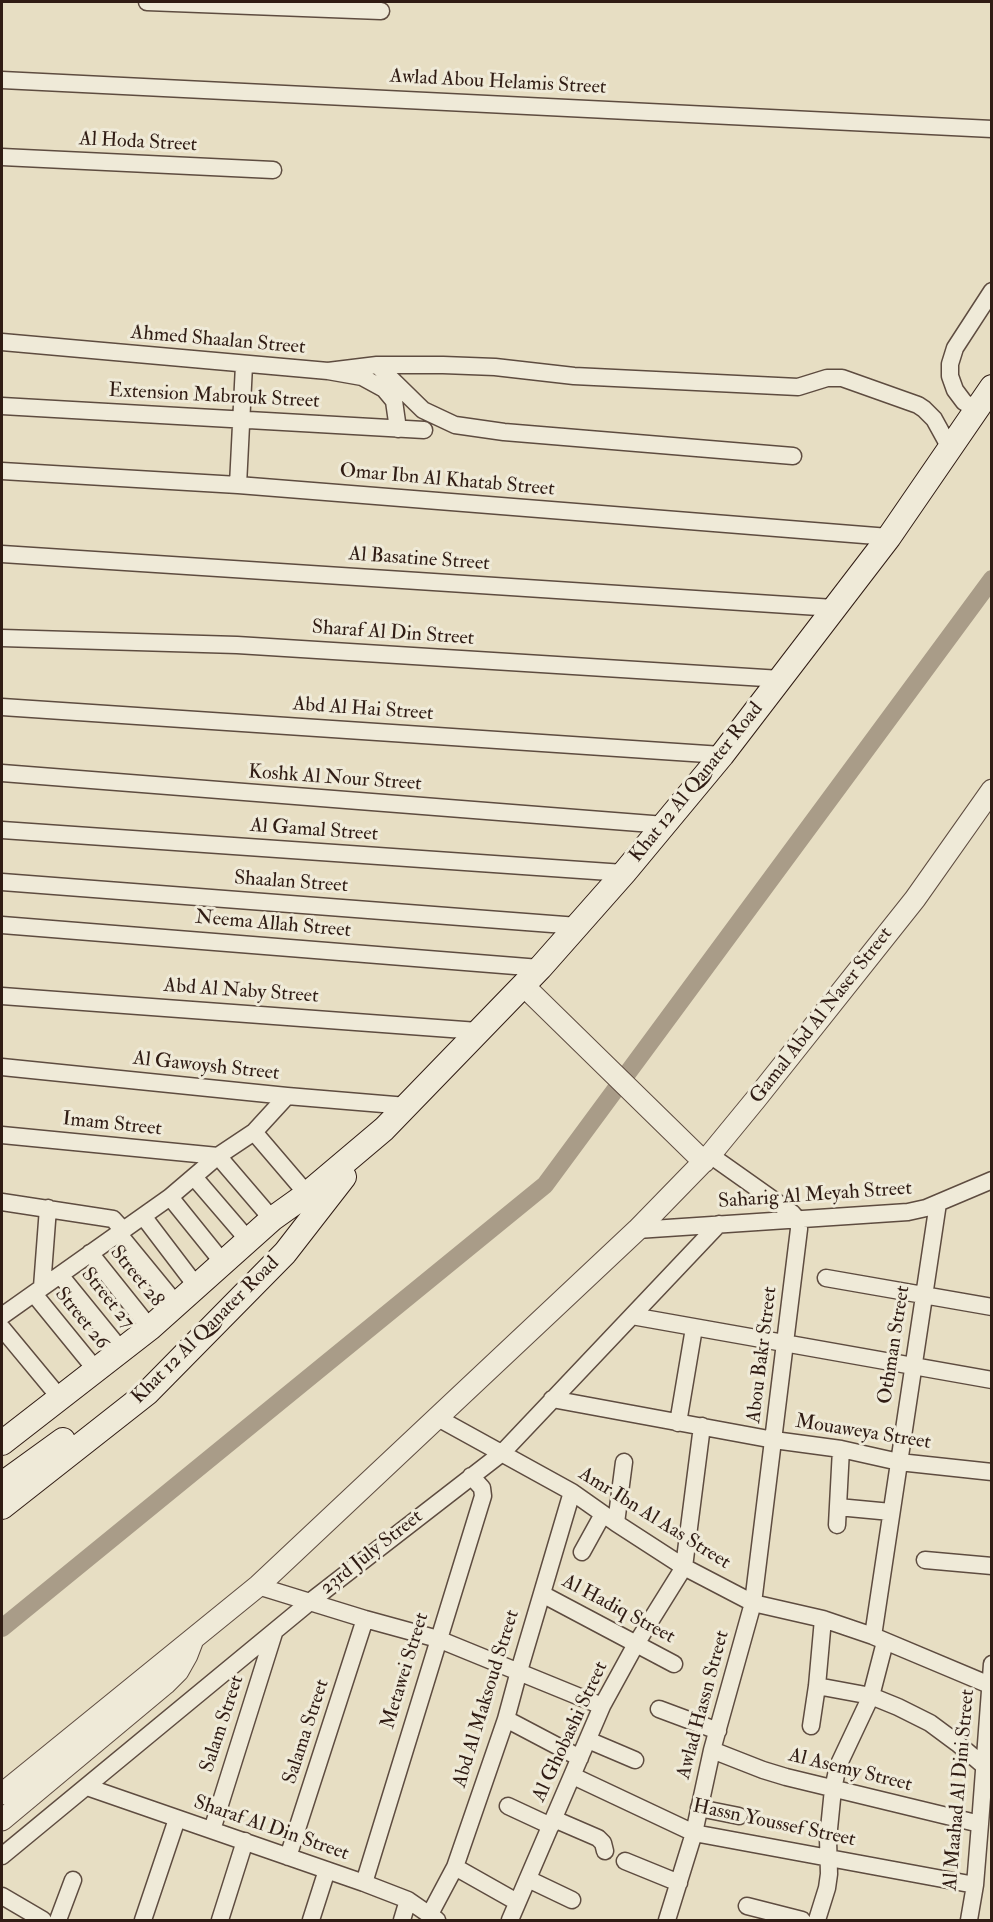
<!DOCTYPE html>
<style>
body{margin:0}
#map{position:relative;width:993px;height:1922px;overflow:hidden;background:#e7dec3;font-family:"IM FELL Double Pica",serif}
canvas{display:block}
.frame{position:absolute;inset:0;border:3px solid #301c14;pointer-events:none}
</style>
<div id="map">
<canvas width="993" height="1922"></canvas>
<div class="frame"></div>
</div>
<script>
const context = document.querySelector('canvas').getContext('2d');
context.lineJoin = 'round';
const toPath = rows => new Path2D(rows.map(r => 'M' + r).join(''));
function trace(path, color, width, dash) { context.strokeStyle = color; context.lineWidth = width; context.lineCap = dash ? 'butt' : 'round'; context.setLineDash(dash || []); context.stroke(path); }
function write(font, color, halo, rows, align = 'center') {
  context.font = font + ' "IM FELL Double Pica",serif'; context.lineWidth = 6; context.setLineDash([]); context.textBaseline = 'middle'; context.strokeStyle = halo; context.fillStyle = color; for (const [text, x, y, turn = 0] of rows) {
    context.save(); context.translate(x, y); context.rotate((+turn || 0) * Math.PI / 180); context.textAlign = isNaN(turn) ? turn : align; if (halo) context.strokeText(text, 0, 0); context.fillText(text, 0, 0); context.restore();
  }
}
trace(toPath([
 [2,1628,545,1185,992,579]
]), '#a99c88', 18);
const minor = toPath([
 [147,2,381,11],
 [2,80,992,129],
 [2,157,273,170],
 [2,342,328,371,362,377,384,389,394,401,398,429],
 [377,365,423,410,455,425,504,432,793,456],
 [328,371,377,365,443,365,495,367,574,376,798,387,827,378,842,378,918,405,924,409,934,419,950,448],
 [2,406,424,430],
 [977,410,964,402,955,390,950,376,950,364,955,348,992,291],
 [2,471,238,485,889,537],
 [238,485,244,365],
 [2,554,834,608],
 [2,638,237,645,781,679],
 [2,707,722,755],
 [2,773,665,825],
 [2,830,624,873],
 [2,882,578,926],
 [2,925,540,968],
 [2,996,478,1031],
 [2,1067,287,1096,407,1106],
 [254,1132,307,1194],
 [2,1135,218,1156,272,1219],
 [194,1177,249,1241],
 [170,1197,224,1264],
 [2,1202,113,1219,123,1230],
 [143,1216,197,1287],
 [637,1230,908,1212,926,1208,992,1180],
 [118,1233,177,1305],
 [90,1253,150,1328],
 [60,1275,121,1350],
 [826,1278,992,1307],
 [42,1287,48,1208],
 [34,1294,96,1370],
 [2,1316,170,1197,218,1156,254,1132,287,1096],
 [632,1316,992,1380],
 [2,1328,60,1398],
 [552,1399,774,1440,841,1449,899,1462,992,1472],
 [436,1417,572,1492,616,1523,684,1567,753,1603,823,1619,873,1636,992,1686],
 [678,1423,694,1328],
 [838,1507,891,1512],
 [616,1523,624,1462],
 [837,1525,841,1449],
 [582,1552,603,1514],
 [925,1560,992,1566],
 [258,1586,365,1619,438,1639,602,1706],
 [542,1594,674,1664],
 [873,1636,938,1203],
 [817,1686,871,1696,898,1707,930,1723,957,1743,983,1765],
 [659,1709,718,1731],
 [506,1719,580,1758],
 [811,1726,817,1686,823,1619],
 [588,1740,635,1760],
 [712,1750,763,1770,786,1777,980,1824],
 [573,1776,694,1833,975,1885],
 [87,1787,364,1883,408,1900,437,1920],
 [508,1806,551,1826],
 [699,1808,739,1816],
 [554,1819,598,1838,603,1843,605,1851],
 [212,1830,274,1633],
 [2,1856,311,1601,502,1453,719,1224],
 [288,1857,365,1619],
 [625,1861,679,1883],
 [455,1867,517,1902],
 [528,1879,572,1900],
 [364,1883,483,1496,482,1488,471,1476],
 [2,1896,43,1920],
 [747,1906,802,1920],
 [430,1914,455,1867,506,1719,519,1671,572,1492],
 [58,1920,73,1880],
 [143,1920,177,1819],
 [220,1920,245,1841],
 [311,1920,327,1870],
 [402,1920,408,1900],
 [510,1920,602,1706,636,1644,684,1567,702,1426],
 [667,1920,694,1833,712,1750,753,1603,799,1229,798,1220,792,1213,710,1155],
 [817,1920,827,1888,829,1874,828,1839,833,1789,838,1766,871,1696,885,1642],
 [969,1920,975,1885,980,1824,992,1664]
]);
const tertiary = toPath([
 [524,986,704,1162],
 [2,1794,258,1586,637,1230,710,1155,756,1099,915,899,992,790],
 [2,1820,165,1684,178,1671,187,1655,192,1642]
]);
const secondary = toPath([
 [2,1443,150,1328,272,1219,307,1194,384,1129,540,968,624,873,722,755,889,537,992,387],
 [2,1484,63,1440],
 [2,1507,147,1393,285,1253,344,1177]
]);
trace(minor, '#5e4c40', 19);
trace(tertiary, '#5e4c40', 23);
trace(secondary, '#301c14', 26);
trace(minor, '#efead8', 16);
trace(tertiary, '#efead8', 21);
trace(secondary, '#efead8', 24);
write('20px', '#301c14', '#efead8', [
 ["Awlad Abou Helamis Street",498,83,3],
 ["Al Hoda Street",138,143,3],
 ["Ahmed Shaalan Street",218,341,5],
 ["Extension Mabrouk Street",214,397,3],
 ["Omar Ibn Al Khatab Street",447,481,5],
 ["Al Basatine Street",419,560,4],
 ["Sharaf Al Din Street",393,634,4],
 ["Abd Al Hai Street",363,710,4],
 ["Koshk Al Nour Street",335,779,4],
 ["Khat 12 Al Qanater Road",697,783,-51],
 ["Al Gamal Street",314,831,4],
 ["Shaalan Street",291,883,4],
 ["Neema Allah Street",273,925,5],
 ["Abd Al Naby Street",241,992,4],
 ["Gamal Abd Al Naser Street",822,1016,-52],
 ["Al Gawoysh Street",206,1067,6],
 ["Imam Street",112,1125,6],
 ["Saharig Al Meyah Street",815,1196,-4],
 ["Street 28",136,1277,51],
 ["Street 27",107,1299,51],
 ["Street 26",81,1319,51],
 ["Khat 12 Al Qanater Road",206,1331,-45],
 ["Othman Street",895,1345,-81],
 ["Abou Bakr Street",763,1355,-83],
 ["Mouaweya Street",863,1433,9],
 ["Amr Ibn Al Aas Street",654,1519,32],
 ["23rd July Street",372,1553,-38],
 ["Al Hadiq Street",618,1610,28],
 ["Metawei Street",406,1671,-73],
 ["Abd Al Maksoud Street",487,1699,-73],
 ["Awlad Hassn Street",704,1705,-75],
 ["Salam Street",223,1724,-72],
 ["Salama Street",307,1732,-72],
 ["Al Ghobashi Street",571,1732,-65],
 ["Al Asemy Street",850,1771,14],
 ["Al Maahad Al Dini Street",960,1790,-85],
 ["Hassn Youssef Street",774,1824,12],
 ["Sharaf Al Din Street",271,1829,19]
]);
</script>
